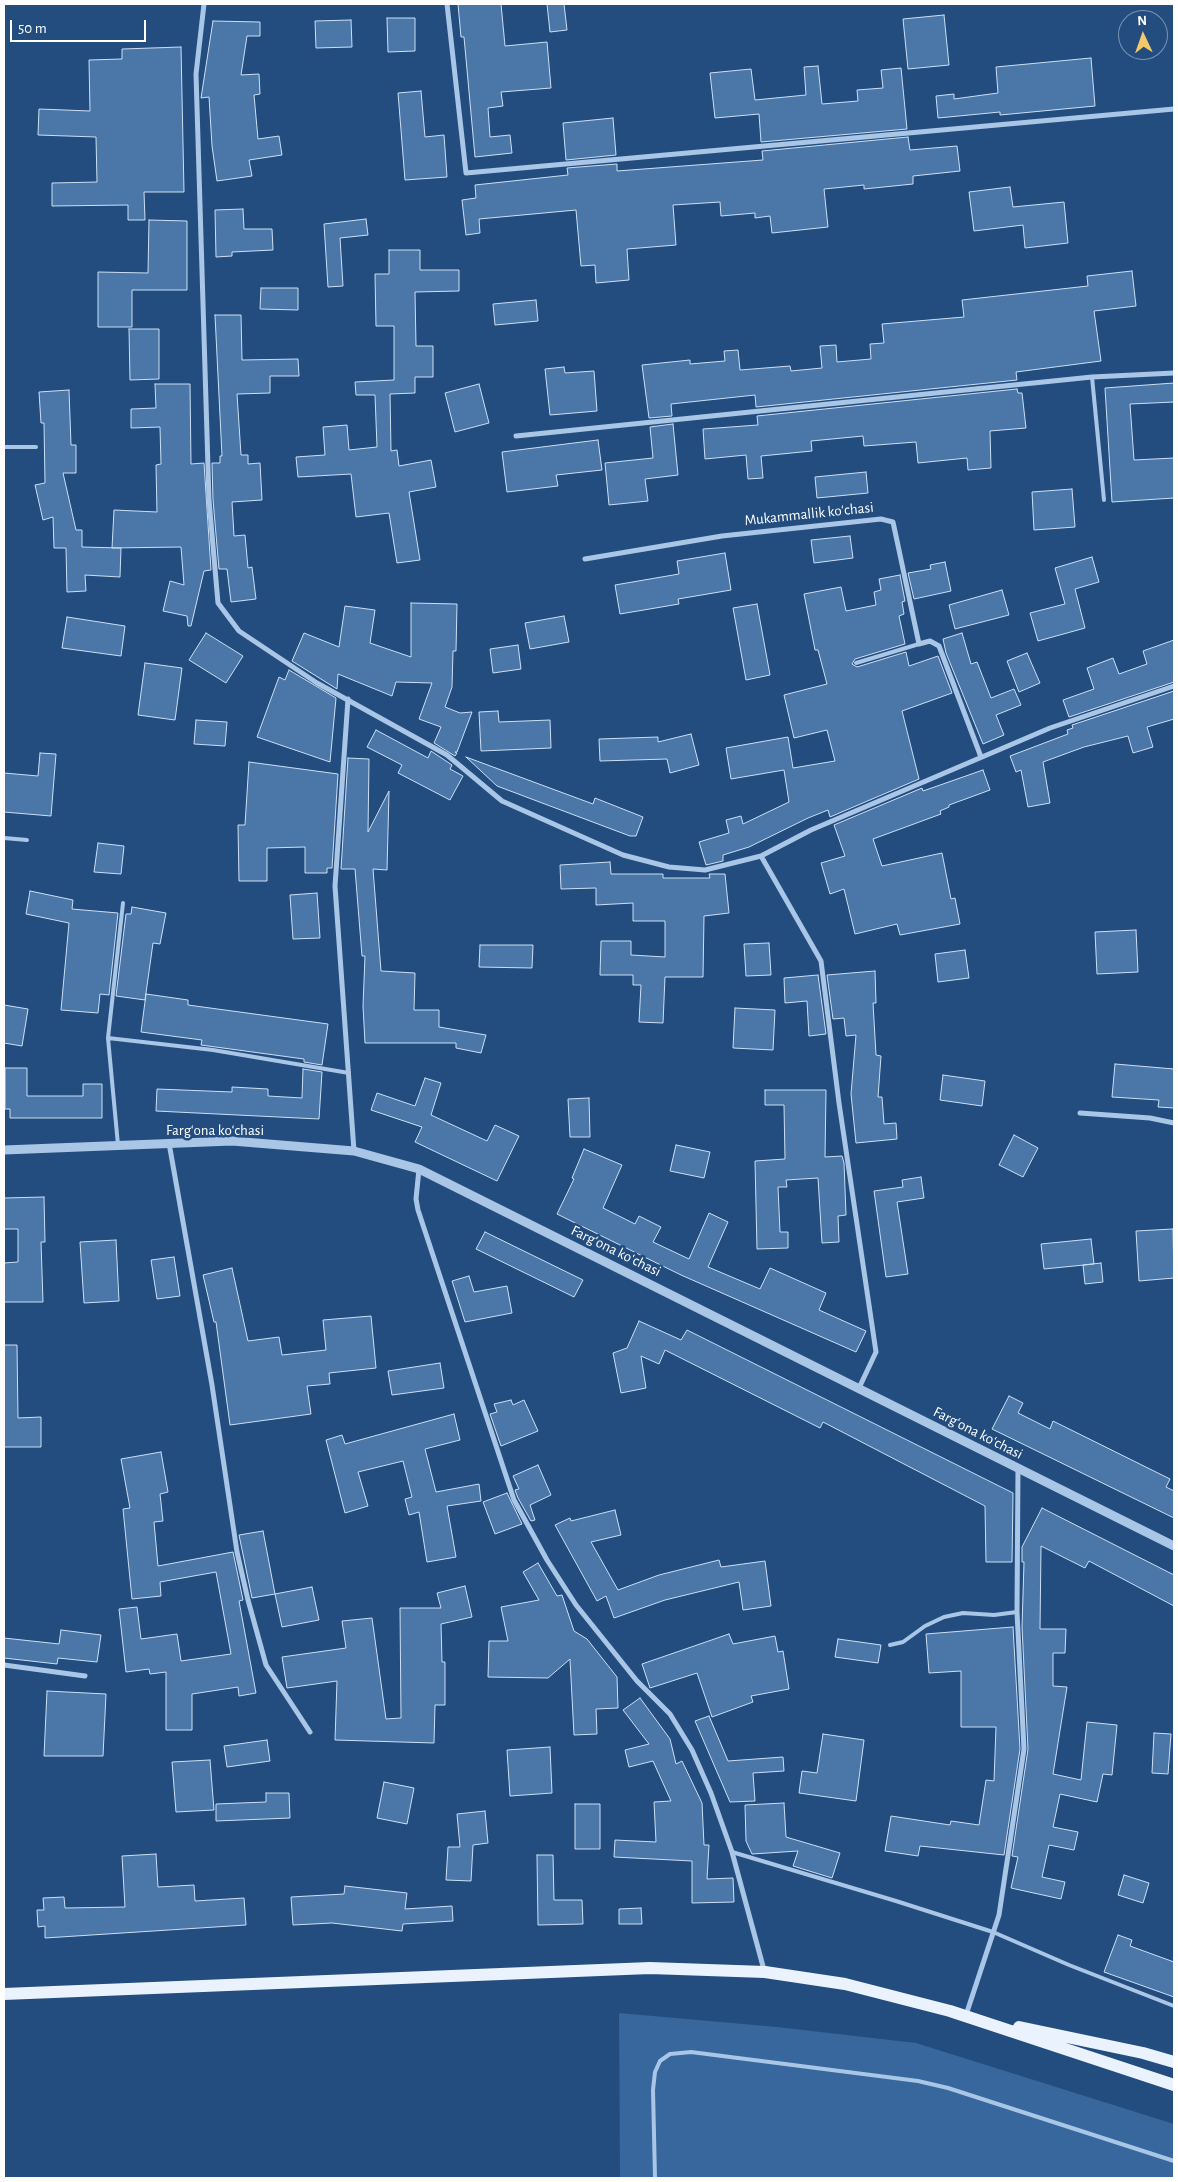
<!DOCTYPE html>
<meta charset="utf-8">
<style>
body{margin:0}
#map{position:relative;width:1178px;height:2182px;overflow:hidden;background:#234d7f;font-family:"Alegreya Sans",sans-serif}
canvas{display:block}
.frame{position:absolute;inset:0;border:5px solid #fff;pointer-events:none}
.north{position:absolute;left:1118px;top:10px;width:50px;height:50px;box-sizing:border-box;background:#234d7f;border:1px solid #7b94b2;border-radius:50%;rotate:357deg;font-size:14px;font-weight:700;line-height:20px;text-align:center;color:#fff}
.north::after{content:'';display:block;margin:auto;width:18px;height:22px;background:#f1c86c;clip-path:polygon(50% 0,100% 100%,50% 72%,0 100%)}
.scale{position:absolute;left:10px;top:20px;width:136px;height:22px;box-sizing:border-box;border:2px solid #fff;border-top:0;padding-left:6px;font-size:15px;line-height:18px;white-space:nowrap;color:#fff;-webkit-text-stroke:4px #234d7f;paint-order:stroke}
</style>
<div id="map">
<canvas width="1178" height="2182"></canvas>
<div class="frame"></div>
<div class="north">N</div>
<div class="scale">50 m</div>
</div>
<script>
const context = document.querySelector('canvas').getContext('2d');
context.lineJoin = 'round';
function paint(path, color) { context.fillStyle = color; context.fill(path, 'evenodd'); }
const toPath = rows => new Path2D(rows.map(r => 'M' + r).join(''));
function trace(path, color, width, dash) { context.strokeStyle = color; context.lineWidth = width; context.lineCap = dash ? 'butt' : 'round'; context.setLineDash(dash || []); context.stroke(path); }
function write(font, color, halo, rows, align = 'center') {
  context.font = font + ' "Alegreya Sans",sans-serif'; context.lineWidth = 5; context.setLineDash([]); context.textBaseline = 'middle'; context.strokeStyle = halo; context.fillStyle = color; for (const [text, x, y, turn = 0] of rows) {
    context.save(); context.translate(x, y); context.rotate((+turn || 0) * Math.PI / 180); context.textAlign = isNaN(turn) ? turn : align; if (halo) context.strokeText(text, 0, 0); context.fillText(text, 0, 0); context.restore();
  }
}
paint(toPath([
 [619,2013,777,2027,916,2043,1174,2124,1174,2178,620,2178]
]), '#37679c');
const building = toPath([
 [458,4,501,4,505,46,547,42,551,88,501,92,503,106,488,108,490,137,510,135,512,153,475,157,464,37,461,37,458,4],
 [547,4,564,4,567,30,550,32,547,4],
 [944,15,949,65,908,69,903,19,944,15],
 [387,18,415,18,415,51,388,52,387,18],
 [351,20,352,47,316,48,315,21,351,20],
 [213,21,260,22,260,36,247,36,241,75,259,74,260,94,254,95,258,139,279,136,282,155,249,160,252,176,217,181,212,146,209,97,201,98,213,21],
 [181,47,184,192,144,192,145,220,128,220,128,205,52,206,52,183,97,182,96,137,38,135,39,109,90,111,89,60,122,59,122,49,181,47],
 [1091,58,1095,106,1000,115,1000,112,938,118,936,96,954,94,954,99,998,93,996,67,1091,58],
 [818,66,822,104,858,101,857,90,883,88,881,70,901,68,907,129,761,142,759,114,715,118,710,73,751,69,755,100,806,95,804,67,818,66],
 [421,91,425,137,444,135,447,177,405,180,398,93,421,91],
 [613,118,616,155,566,160,563,123,613,118],
 [908,137,910,150,957,146,960,171,913,176,913,184,864,189,864,185,824,189,828,227,772,233,770,216,755,218,755,213,721,216,720,202,673,205,676,245,627,249,629,280,596,283,595,265,581,266,576,210,479,219,480,233,466,235,462,200,476,198,475,185,568,175,567,168,617,164,617,171,763,160,762,151,908,137],
 [1010,187,1013,207,1064,202,1068,243,1025,248,1023,225,974,231,969,192,1010,187],
 [243,209,244,229,272,229,273,250,232,252,232,256,216,257,215,210,243,209],
 [366,219,368,235,340,238,343,286,328,287,324,224,366,219],
 [149,220,187,221,187,290,132,290,132,327,98,327,98,272,148,273,149,220],
 [389,250,420,250,420,270,459,270,459,291,415,292,416,346,433,346,433,377,415,377,415,393,390,394,391,451,397,450,399,466,431,460,436,487,409,492,420,560,397,563,389,513,356,517,351,474,298,477,296,457,325,455,323,427,347,425,349,450,377,447,375,395,356,395,355,382,394,380,394,326,376,326,375,274,389,274,389,250],
 [1132,271,1136,306,1094,311,1101,361,1016,372,1017,380,756,407,755,395,671,404,672,416,649,418,642,365,690,360,690,364,725,361,724,351,738,350,740,370,790,366,791,371,822,368,820,346,836,345,837,362,871,359,870,344,884,343,882,324,964,317,962,300,1088,286,1087,276,1132,271],
 [261,288,298,288,298,310,260,309,261,288],
 [536,300,538,321,495,325,493,304,536,300],
 [215,315,241,315,242,360,298,359,299,376,270,376,270,393,237,394,241,455,248,455,248,464,260,463,262,500,232,502,234,536,245,535,248,568,252,567,256,599,231,602,227,569,219,569,213,500,212,463,220,463,220,456,222,456,215,315],
 [129,329,159,329,159,379,130,380,129,329],
 [564,367,565,373,594,371,597,411,550,415,545,369,564,367],
 [1174,383,1174,402,1130,404,1134,460,1174,458,1174,498,1112,502,1105,388,1174,383],
 [155,384,190,384,191,464,204,463,211,570,204,571,191,626,188,626,187,616,163,611,170,581,184,585,181,547,112,548,114,510,157,512,156,465,161,464,160,427,131,428,131,409,156,408,155,384],
 [479,384,489,423,455,432,445,393,479,384],
 [1017,389,1018,393,1022,393,1026,428,990,431,991,468,968,470,967,458,918,463,916,442,864,446,863,436,811,441,812,451,761,456,763,478,748,479,746,455,705,459,703,429,758,425,757,416,1017,389],
 [69,390,71,445,76,445,76,473,63,473,76,530,82,530,82,547,121,548,120,577,85,575,86,591,67,592,66,548,54,548,53,517,43,520,35,485,45,483,44,423,41,423,39,392,69,390],
 [673,424,678,475,645,479,648,501,609,505,605,463,653,458,650,427,673,424],
 [598,440,602,470,556,475,558,486,507,492,502,452,598,440],
 [866,472,868,493,817,498,815,477,866,472],
 [1072,489,1075,527,1034,530,1032,492,1072,489],
 [850,536,853,558,814,563,811,540,850,536],
 [725,553,731,590,678,599,679,604,620,614,615,585,679,574,677,561,725,553],
 [1092,557,1099,582,1075,589,1085,628,1038,641,1030,613,1065,604,1055,568,1092,557],
 [945,562,951,591,914,599,908,573,931,569,930,565,945,562],
 [900,575,905,601,902,602,904,614,899,616,905,644,855,659,852,664,857,667,906,652,909,666,938,656,952,693,902,711,919,779,830,817,828,810,808,818,749,847,723,855,723,861,706,865,699,842,729,833,726,820,741,816,743,824,789,802,784,770,731,779,726,748,788,737,793,768,835,761,827,730,794,738,784,695,827,684,818,650,815,650,804,594,841,587,846,611,876,605,874,592,881,590,879,579,900,575],
 [1002,590,1009,615,955,629,949,605,1002,590],
 [411,603,457,604,456,651,453,651,452,687,445,707,460,713,472,712,457,752,455,752,457,753,455,756,434,743,441,727,419,719,432,683,396,682,392,696,338,674,337,689,292,661,304,633,339,647,345,606,375,610,370,643,411,657,411,603],
 [757,604,770,675,746,680,733,608,757,604],
 [564,616,569,642,530,649,525,623,564,616],
 [67,617,125,626,121,656,62,648,67,617],
 [206,633,243,656,226,683,189,660,206,633],
 [962,633,971,664,977,662,991,698,1014,689,1021,705,996,715,1004,735,983,744,946,653,943,639,962,633],
 [1174,640,1174,682,1069,717,1063,700,1094,689,1087,668,1113,658,1119,674,1147,664,1143,651,1174,640],
 [518,645,521,669,493,673,490,649,518,645],
 [1027,653,1040,683,1019,692,1007,661,1027,653],
 [145,663,182,668,175,720,138,715,145,663],
 [289,670,336,698,330,762,257,737,279,677,285,680,289,670],
 [1174,691,1174,719,1147,727,1153,747,1133,753,1128,736,1084,747,1043,762,1050,803,1028,807,1021,770,1016,772,1010,756,1068,734,1067,730,1073,728,1072,725,1174,691],
 [498,711,499,722,550,720,551,748,481,751,479,712,498,711],
 [196,720,227,722,225,746,194,744,196,720],
 [376,730,428,758,431,751,452,765,450,769,463,776,450,800,398,773,402,765,367,747,376,730],
 [691,734,699,765,670,773,667,759,600,761,599,739,658,737,658,742,691,734],
 [40,753,56,754,51,816,4,812,4,773,38,776,40,753],
 [466,757,593,804,595,798,643,817,636,836,630,836,497,786,466,757],
 [348,758,369,759,368,832,389,791,387,870,373,869,381,971,415,973,414,1010,439,1010,439,1027,486,1035,481,1053,456,1048,456,1043,365,1043,363,1006,365,956,362,956,355,869,341,869,348,758],
 [249,762,338,774,332,868,327,868,327,873,305,873,305,847,267,848,267,881,239,881,238,825,245,825,249,762],
 [983,770,990,790,949,805,949,807,940,811,941,814,873,839,882,866,942,853,951,899,955,898,960,924,900,935,897,924,855,934,844,889,830,894,821,863,845,856,834,825,922,788,923,791,983,770],
 [98,843,124,846,121,874,94,872,98,843],
 [610,862,611,874,663,874,663,878,710,878,709,874,725,874,729,913,704,916,703,977,665,977,663,1023,639,1022,641,985,633,985,633,975,600,975,601,941,631,941,631,955,665,957,665,921,633,921,633,903,596,905,596,888,561,889,560,865,610,862],
 [30,891,73,900,72,909,118,913,109,995,100,994,98,1013,61,1010,69,923,26,914,30,891],
 [317,893,320,938,293,939,290,895,317,893],
 [132,907,166,913,160,944,153,943,145,1000,116,996,126,914,131,914,132,907],
 [1136,930,1138,972,1097,974,1095,932,1136,930],
 [769,943,771,975,746,976,744,944,769,943],
 [480,945,533,945,532,968,479,967,480,945],
 [965,950,969,978,938,982,935,954,965,950],
 [875,971,876,1003,873,1003,876,1055,881,1056,878,1097,882,1097,884,1124,896,1123,897,1139,856,1143,851,1094,856,1035,846,1036,844,1018,833,1019,827,975,875,971],
 [818,975,826,1034,809,1036,807,1001,785,1003,784,978,818,975],
 [146,994,188,1000,188,1005,328,1024,322,1065,304,1062,304,1059,201,1045,202,1040,141,1032,146,994],
 [4,1005,28,1009,22,1046,4,1043,4,1005],
 [735,1008,775,1010,773,1050,733,1048,735,1008],
 [1115,1064,1174,1069,1174,1108,1158,1107,1159,1100,1112,1097,1115,1064],
 [5,1068,27,1068,27,1096,83,1096,83,1084,102,1084,102,1118,10,1118,10,1109,5,1109,5,1068],
 [303,1069,322,1072,319,1119,156,1111,157,1089,232,1092,232,1087,268,1089,268,1096,302,1098,303,1069],
 [943,1075,985,1081,982,1106,940,1100,943,1075],
 [425,1078,441,1083,431,1115,487,1141,495,1125,519,1136,497,1181,415,1142,422,1127,371,1110,377,1093,415,1106,425,1078],
 [765,1090,826,1090,825,1157,842,1156,844,1163,846,1215,838,1216,839,1242,822,1243,818,1178,786,1180,787,1187,778,1187,780,1232,788,1232,788,1248,757,1249,755,1161,785,1159,784,1105,765,1105,765,1090],
 [589,1098,590,1137,570,1137,568,1099,589,1098],
 [1014,1135,1038,1148,1023,1177,999,1165,1014,1135],
 [676,1145,710,1152,704,1178,670,1171,676,1145],
 [584,1149,622,1165,603,1208,635,1224,639,1216,661,1227,653,1242,689,1259,709,1213,728,1222,708,1267,760,1289,770,1268,826,1293,819,1310,866,1331,856,1352,681,1275,557,1214,574,1179,572,1178,584,1149],
 [921,1177,924,1198,897,1202,908,1274,886,1277,874,1191,903,1187,902,1180,921,1177],
 [44,1197,45,1242,41,1242,43,1302,4,1302,4,1263,18,1262,18,1229,4,1229,4,1198,44,1197],
 [1173,1229,1174,1278,1139,1281,1136,1231,1173,1229],
 [485,1232,583,1280,574,1297,476,1249,485,1232],
 [1091,1239,1094,1264,1044,1269,1041,1244,1091,1239],
 [116,1240,119,1301,84,1303,80,1242,116,1240],
 [174,1257,180,1296,157,1299,151,1260,174,1257],
 [1101,1263,1103,1282,1085,1284,1083,1265,1101,1263],
 [232,1268,248,1341,279,1337,282,1355,326,1350,323,1320,371,1316,376,1368,329,1373,330,1384,307,1386,311,1414,230,1425,216,1322,214,1322,203,1275,232,1268],
 [469,1276,474,1292,507,1286,512,1313,465,1322,452,1281,469,1276],
 [639,1321,681,1340,687,1330,1013,1493,1012,1562,986,1562,985,1506,823,1422,820,1428,665,1350,659,1364,641,1356,646,1388,621,1393,613,1353,627,1348,639,1321],
 [4,1345,17,1345,18,1418,41,1417,41,1447,4,1447,4,1345],
 [440,1363,444,1388,392,1395,388,1371,440,1363],
 [1009,1396,1023,1403,1018,1413,1050,1429,1053,1421,1170,1479,1166,1487,1174,1491,1174,1518,992,1429,1009,1396],
 [511,1400,513,1405,524,1400,538,1431,501,1446,490,1414,497,1412,494,1404,511,1400],
 [454,1414,460,1440,425,1449,436,1492,479,1484,481,1501,447,1506,456,1557,427,1562,419,1512,409,1515,405,1499,412,1497,403,1461,358,1472,368,1506,345,1513,326,1440,342,1435,345,1444,454,1414],
 [161,1452,168,1492,160,1494,163,1521,154,1522,158,1566,233,1552,243,1600,239,1601,256,1693,239,1696,238,1687,192,1694,192,1730,166,1730,166,1672,150,1674,149,1669,126,1672,119,1609,137,1607,141,1639,177,1634,181,1661,231,1654,216,1572,160,1582,161,1596,132,1599,123,1509,130,1508,121,1459,161,1452],
 [538,1465,551,1495,530,1505,535,1520,531,1521,518,1498,515,1490,519,1489,513,1476,538,1465],
 [507,1493,522,1524,495,1534,483,1502,507,1493],
 [1042,1508,1174,1575,1174,1606,1089,1561,1085,1568,1041,1546,1040,1629,1066,1629,1065,1653,1053,1653,1053,1686,1067,1687,1053,1774,1081,1780,1087,1722,1117,1725,1112,1775,1103,1774,1097,1802,1060,1794,1053,1827,1078,1832,1074,1850,1049,1845,1042,1877,1065,1882,1061,1899,1011,1888,1018,1857,1012,1856,1028,1749,1022,1627,1024,1562,1022,1562,1022,1547,1042,1508],
 [615,1510,621,1535,591,1542,618,1590,659,1575,719,1560,721,1567,765,1561,771,1606,743,1610,739,1582,665,1600,614,1618,606,1596,597,1601,555,1525,570,1518,571,1521,615,1510],
 [263,1531,275,1594,252,1598,239,1535,263,1531],
 [538,1563,557,1596,562,1595,574,1631,587,1639,617,1677,618,1708,596,1709,597,1734,574,1735,570,1659,548,1678,488,1677,489,1641,508,1641,501,1607,539,1600,523,1572,538,1563],
 [465,1586,472,1617,441,1624,442,1662,445,1662,445,1705,435,1705,434,1743,335,1740,337,1681,287,1688,282,1657,346,1648,342,1621,372,1618,386,1719,401,1718,400,1608,441,1608,437,1593,465,1586],
 [312,1587,319,1620,282,1627,275,1594,312,1587],
 [1013,1627,1020,1749,1004,1855,920,1846,918,1856,885,1851,891,1816,950,1825,951,1821,979,1825,986,1780,994,1781,996,1727,961,1727,961,1671,929,1673,926,1634,1013,1627],
 [61,1630,101,1635,97,1662,58,1658,57,1664,4,1658,4,1638,59,1644,61,1630],
 [729,1634,733,1644,775,1636,778,1652,783,1651,789,1689,751,1696,753,1702,712,1717,697,1673,650,1688,642,1664,729,1634],
 [838,1639,881,1645,878,1663,835,1657,838,1639],
 [47,1691,106,1694,103,1756,44,1756,47,1691],
 [640,1698,670,1739,676,1764,682,1761,702,1803,704,1845,709,1845,707,1879,733,1878,734,1902,692,1903,692,1861,614,1857,615,1840,656,1842,654,1802,671,1801,653,1761,629,1767,625,1750,649,1744,623,1710,640,1698],
 [709,1716,728,1761,783,1757,784,1771,753,1773,755,1801,730,1802,695,1721,709,1716],
 [1154,1733,1171,1734,1168,1774,1152,1773,1154,1733],
 [823,1734,864,1740,856,1801,799,1793,802,1771,817,1773,823,1734],
 [267,1740,270,1761,227,1767,224,1746,267,1740],
 [550,1747,552,1793,510,1796,507,1750,550,1747],
 [210,1760,214,1810,176,1812,172,1762,210,1760],
 [384,1782,414,1788,407,1824,377,1818,384,1782],
 [266,1793,289,1793,290,1818,216,1821,216,1804,266,1802,266,1793],
 [784,1803,786,1837,840,1853,832,1878,793,1866,798,1851,752,1854,746,1841,745,1805,784,1803],
 [575,1804,600,1804,600,1849,575,1849,575,1804],
 [485,1811,488,1843,473,1845,471,1881,446,1880,448,1847,460,1847,457,1814,485,1811],
 [156,1854,158,1887,194,1885,195,1901,244,1898,246,1925,45,1938,45,1926,38,1927,37,1910,44,1910,43,1898,64,1897,65,1908,125,1907,122,1856,156,1854],
 [537,1855,553,1855,554,1900,582,1900,583,1924,538,1925,537,1855],
 [1124,1875,1149,1883,1143,1903,1118,1895,1124,1875],
 [345,1886,407,1893,405,1909,452,1906,453,1921,403,1924,402,1931,332,1923,293,1925,291,1897,344,1894,345,1886],
 [641,1908,642,1924,619,1924,619,1909,641,1908],
 [1118,1935,1132,1940,1130,1946,1174,1962,1174,1997,1104,1972,1118,1935]
]);
paint(building, '#4b77a8');
trace(building, '#ccdff5', 1);
trace(toPath([
 [1092,377,1104,500],
 [4,447,36,447],
 [856,663,919,644],
 [4,838,27,840],
 [108,1038,213,1050,349,1073],
 [118,1145,108,1038,123,903],
 [890,1645,903,1642,925,1626,944,1617,963,1613,994,1615,1017,1612],
 [732,1852,896,1901,993,1932,1069,1965,1174,2006],
 [655,2178,653,2090,655,2072,660,2061,670,2054,691,2052,918,2081,948,2088,1174,2161]
]), '#a9c6e6', 4);
trace(toPath([
 [204,4,196,74,209,500,218,603,239,631,317,683,447,755,502,801,623,855,669,867,705,870,761,856,811,830,1050,728,1174,686],
 [447,4,466,173,1174,109],
 [516,436,1092,377,1174,373],
 [585,559,722,536,881,519,893,522,919,644,930,641,939,646,981,757],
 [348,699,335,886,354,1151],
 [761,856,821,961,839,1103,876,1352,859,1388],
 [1080,1113,1150,1118,1174,1123],
 [169,1143,212,1385,237,1552,248,1600,266,1665,310,1732],
 [419,1169,416,1199,418,1210,514,1500,547,1560,576,1605,637,1681,670,1714,692,1750,711,1793,732,1852,764,1970],
 [4,1665,85,1676],
 [966,2015,999,1915,1024,1749,1017,1612,1018,1468]
]), '#a9c6e6', 5);
trace(toPath([
 [4,1150,232,1141,354,1151,419,1169,1174,1546]
]), '#a9c6e6', 9);
trace(toPath([
 [4,1994,650,1968,765,1972,845,1984,950,2011,1174,2085],
 [1019,2027,1143,2053,1174,2062]
]), '#eaf2fd', 12);
write('15px', '#fff', '#234d7f', [
 ["Mukammallik koʻchasi",809,514,-6],
 ["Fargʻona koʻchasi",215,1130],
 ["Fargʻona koʻchasi",616,1251,26],
 ["Fargʻona koʻchasi",978,1433,27]
]);
</script>
